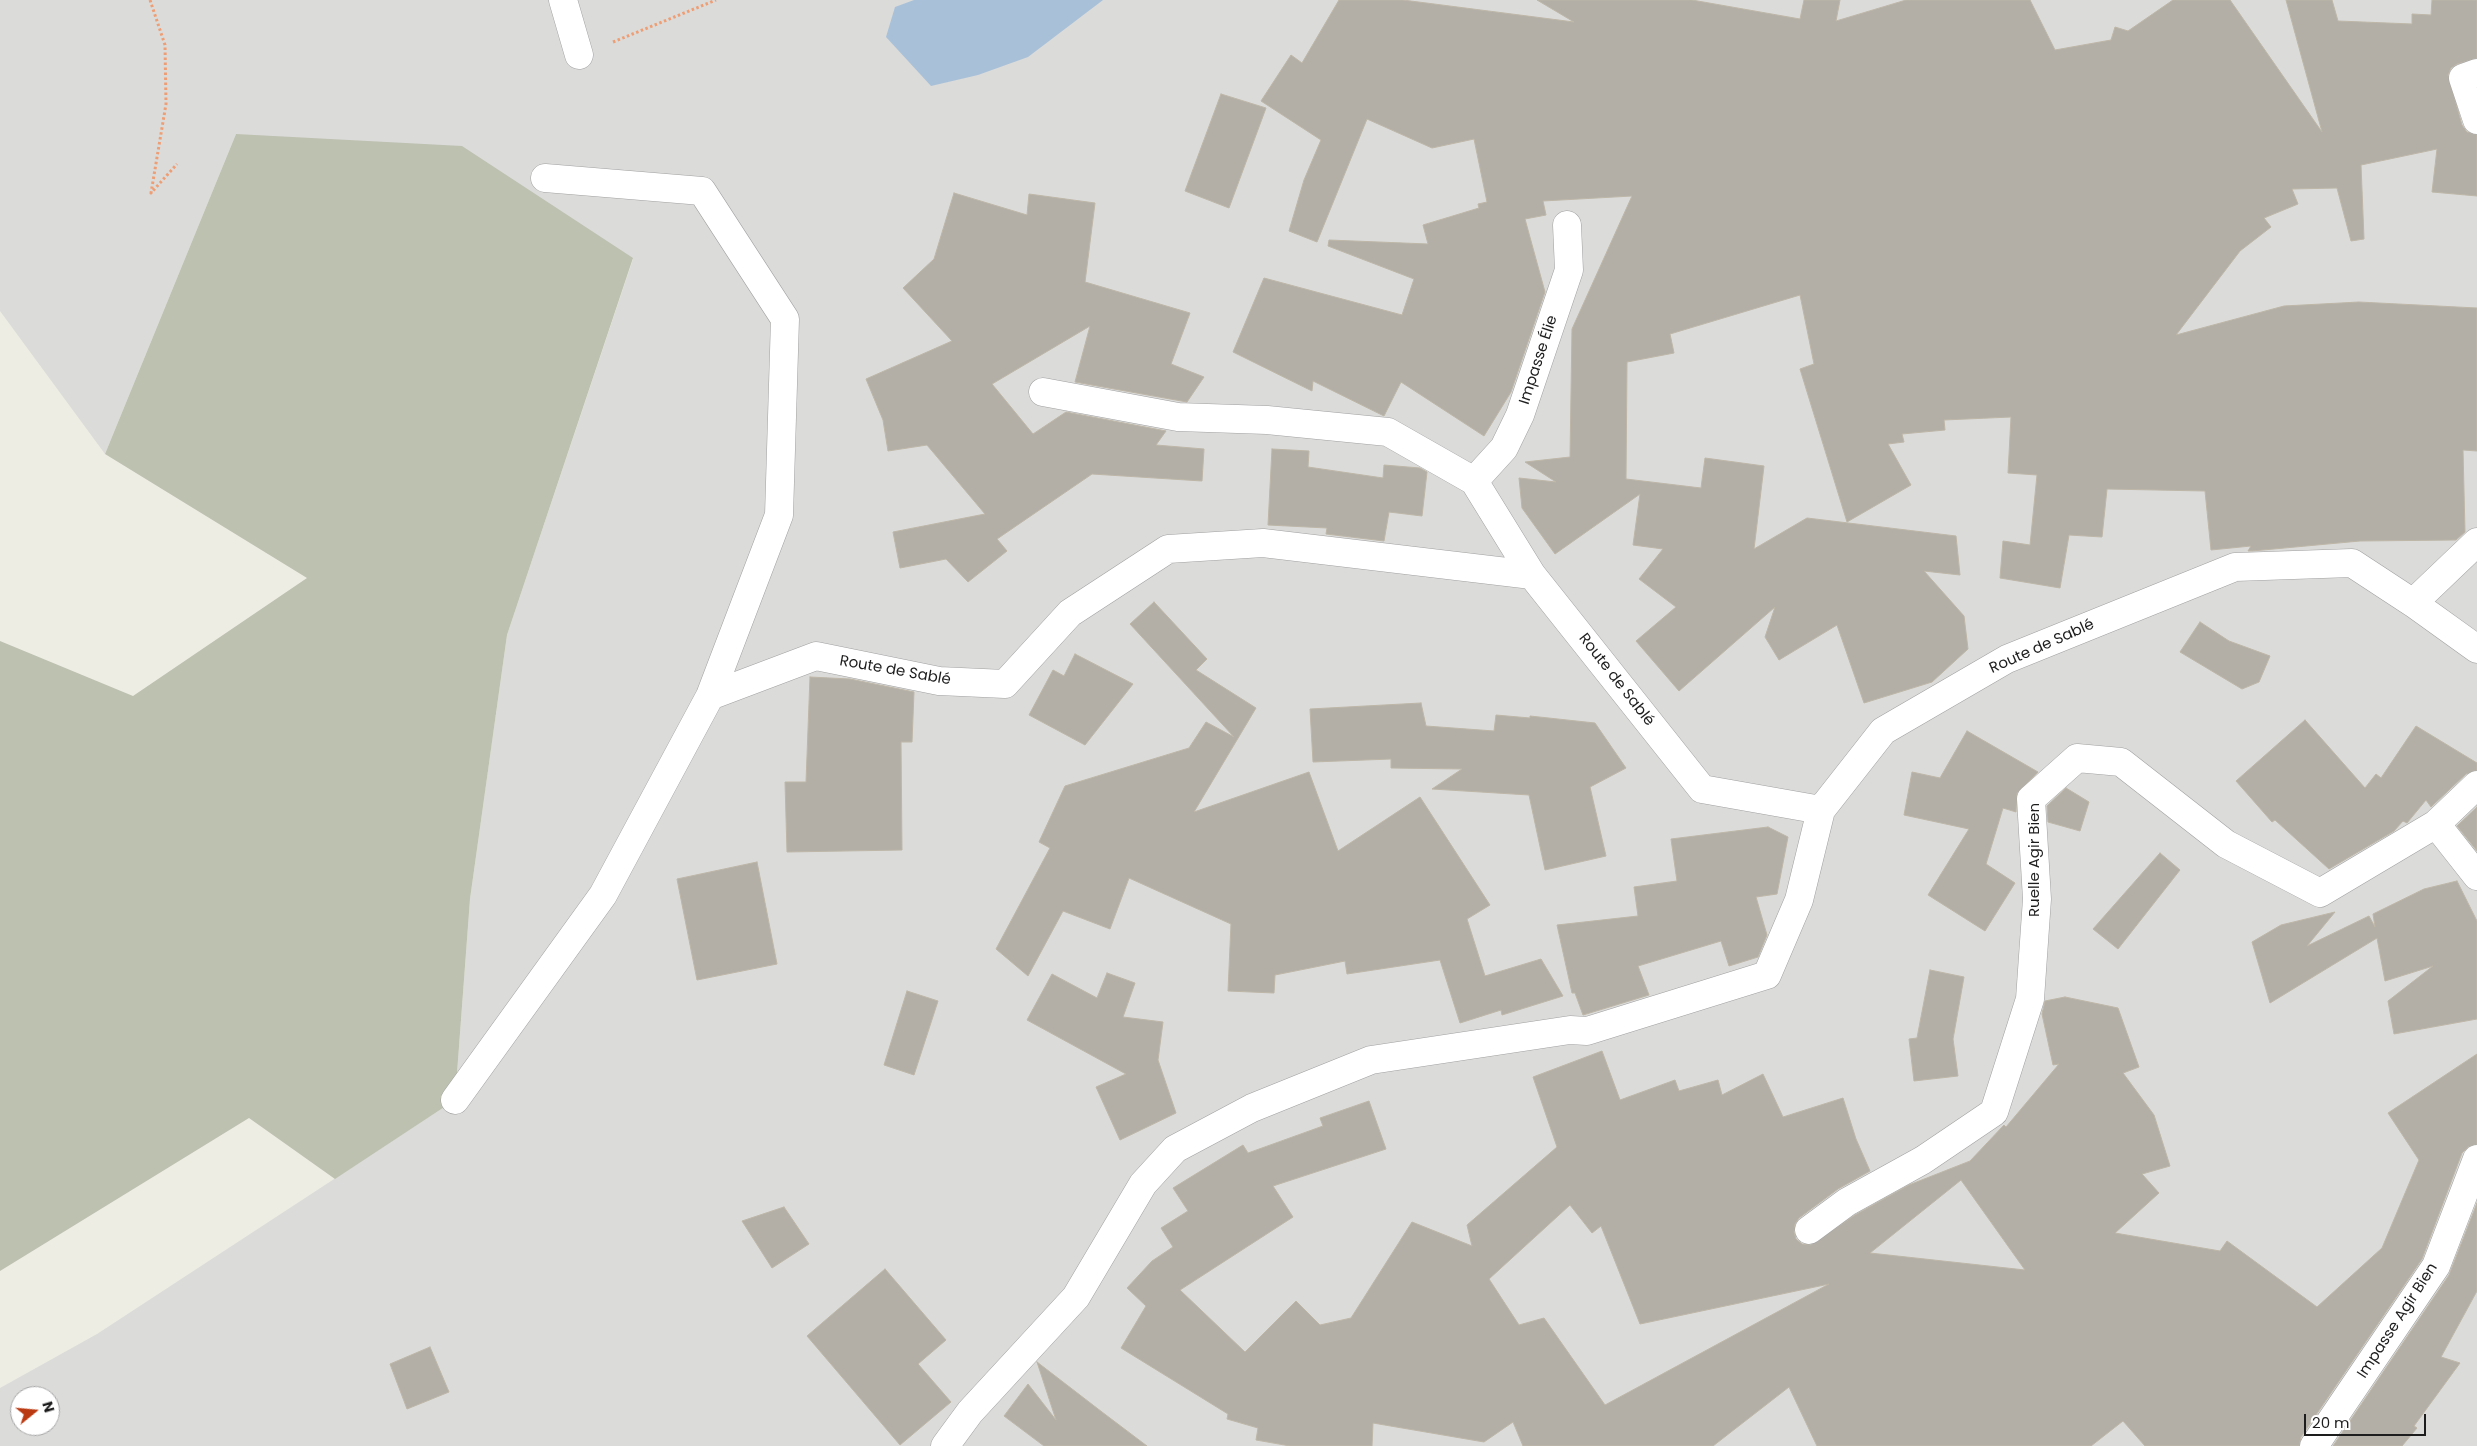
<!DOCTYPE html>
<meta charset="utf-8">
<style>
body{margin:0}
#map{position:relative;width:2477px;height:1446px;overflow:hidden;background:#eeede4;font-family:Poppins,sans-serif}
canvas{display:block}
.north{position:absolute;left:10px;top:1386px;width:50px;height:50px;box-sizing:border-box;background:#fff;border:1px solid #a5a5a5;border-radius:50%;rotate:73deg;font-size:14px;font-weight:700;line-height:20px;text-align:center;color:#1d1d1d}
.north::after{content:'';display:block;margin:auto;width:18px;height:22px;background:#ba3910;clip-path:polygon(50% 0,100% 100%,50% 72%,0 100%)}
.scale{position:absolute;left:2304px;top:1414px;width:122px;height:22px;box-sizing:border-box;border:2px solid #1d1d1d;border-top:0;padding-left:6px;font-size:15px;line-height:18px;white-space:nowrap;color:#1d1d1d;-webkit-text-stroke:4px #fff;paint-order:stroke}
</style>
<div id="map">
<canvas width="2477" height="1446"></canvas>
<div class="north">N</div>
<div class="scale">20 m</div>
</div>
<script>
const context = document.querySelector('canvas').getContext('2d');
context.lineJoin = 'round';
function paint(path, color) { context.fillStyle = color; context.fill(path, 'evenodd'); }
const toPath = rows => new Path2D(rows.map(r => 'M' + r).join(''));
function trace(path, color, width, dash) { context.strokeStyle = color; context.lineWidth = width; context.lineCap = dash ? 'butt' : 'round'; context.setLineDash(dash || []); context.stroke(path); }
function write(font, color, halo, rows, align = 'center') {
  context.font = font + ' Poppins,sans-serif'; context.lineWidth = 5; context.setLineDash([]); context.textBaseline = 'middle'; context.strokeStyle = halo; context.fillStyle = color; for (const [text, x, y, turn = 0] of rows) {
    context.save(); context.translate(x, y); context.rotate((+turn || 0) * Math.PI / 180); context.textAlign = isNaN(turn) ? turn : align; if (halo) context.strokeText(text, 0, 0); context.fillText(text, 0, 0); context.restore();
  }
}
paint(toPath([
 [0,0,2477,0,2477,1446,0,1446,0,1388,97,1334,455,1100,470,899,507,635,633,259,236,134,105,454,0,311],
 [20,1396,50,1396,50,1426,20,1426]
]), '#dbdbda');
paint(toPath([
 [236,134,462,146,633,258,507,635,470,899,455,1100,335,1179,249,1118,0,1271,0,641,133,696,307,578,105,454]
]), '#bdc1b0');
paint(toPath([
 [914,0,1103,0,1028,57,978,75,931,86,886,37,895,7]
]), '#a8c1d8');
const building = toPath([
 [1339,0,1403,0,1574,22,1537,0,1692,0,1800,19,1804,0,1840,0,1836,21,1906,0,2030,0,2055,50,2111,40,2115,27,2128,31,2173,0,2230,0,2322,132,2286,0,2332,0,2338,21,2412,24,2412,14,2431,15,2432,0,2477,0,2477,58,2457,64,2451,68,2448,75,2462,125,2467,132,2477,135,2477,196,2432,192,2437,149,2361,165,2364,239,2351,241,2337,188,2292,189,2298,204,2264,218,2271,227,2240,251,2176,335,2284,306,2359,302,2477,308,2477,451,2463,450,2465,532,2456,540,2360,541,2252,551,2248,551,2251,546,2211,550,2205,491,2107,489,2102,537,2069,535,2060,588,2000,578,2003,541,2030,545,2037,475,2008,473,2011,417,1944,420,1945,430,1902,434,1904,442,1888,444,1911,485,1847,522,1800,369,1814,364,1800,295,1670,334,1674,353,1627,362,1626,479,1701,488,1705,458,1764,466,1754,549,1807,518,1956,536,1960,575,1924,571,1964,616,1968,649,1932,682,1864,703,1837,625,1779,660,1765,637,1775,607,1679,691,1636,641,1676,607,1639,579,1663,549,1633,545,1640,494,1555,554,1522,508,1519,478,1556,482,1525,462,1570,457,1572,329,1632,196,1543,201,1546,215,1525,219,1545,292,1511,392,1484,436,1401,382,1384,416,1313,381,1312,391,1233,352,1264,278,1402,315,1414,279,1328,246,1329,240,1428,244,1423,225,1479,208,1478,204,1487,202,1474,139,1432,148,1367,119,1317,242,1289,231,1304,180,1321,140,1261,101,1291,55,1302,63,1339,0],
 [1221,94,1266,108,1229,208,1185,191,1221,94],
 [954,193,1027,215,1029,194,1095,203,1085,282,1190,313,1171,364,1204,377,1187,402,1075,382,1090,326,992,384,1033,434,1066,412,1166,431,1156,445,1204,449,1202,481,1092,474,997,539,1007,551,968,582,946,559,900,568,893,532,985,514,927,445,888,451,883,420,866,379,952,341,903,288,934,259,954,193],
 [1272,449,1309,451,1308,467,1383,478,1384,465,1420,468,1427,472,1422,516,1389,512,1384,541,1326,534,1327,528,1268,525,1272,449],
 [1154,602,1207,659,1196,670,1256,708,1194,812,1309,772,1338,851,1420,797,1490,905,1467,919,1485,976,1541,959,1563,996,1502,1015,1501,1010,1460,1023,1440,960,1347,974,1345,961,1275,975,1274,993,1228,991,1231,924,1129,878,1110,929,1063,911,1028,976,996,949,1050,848,1039,842,1065,786,1189,748,1206,722,1234,737,1130,624,1154,602],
 [2200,622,2229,641,2270,656,2259,682,2242,689,2180,652,2200,622],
 [1075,654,1133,684,1085,745,1029,715,1053,670,1064,676,1075,654],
 [810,677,850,679,914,692,912,742,901,742,902,850,787,852,785,782,806,782,810,677],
 [1421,703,1426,726,1494,731,1496,715,1530,718,1530,716,1595,723,1626,768,1590,787,1606,856,1545,870,1529,795,1432,789,1462,769,1391,768,1391,759,1313,762,1310,709,1421,703],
 [2305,720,2365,788,2376,774,2381,778,2416,726,2477,763,2477,770,2466,774,2431,807,2426,800,2407,823,2403,821,2394,831,2329,869,2275,820,2272,822,2236,781,2305,720],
 [1967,731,2038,772,2017,793,2016,812,2003,808,1986,864,2015,883,1985,931,1928,895,1969,829,1904,815,1912,772,1940,778,1967,731],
 [2066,788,2089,802,2080,831,2048,822,2047,806,2066,788],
 [2477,807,2477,851,2457,826,2477,807],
 [1768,827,1788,837,1777,894,1756,897,1767,935,1758,957,1729,966,1721,941,1638,966,1649,995,1583,1015,1575,993,1572,993,1557,925,1638,916,1634,887,1677,881,1671,839,1768,827],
 [2160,853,2180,870,2118,949,2093,929,2160,853],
 [757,862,777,964,697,980,677,879,757,862],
 [2457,881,2477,921,2477,1019,2394,1034,2388,1001,2433,966,2385,981,2377,938,2270,1003,2252,942,2281,925,2335,912,2307,946,2369,916,2375,927,2373,914,2424,889,2457,881],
 [1930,970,1964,977,1953,1039,1958,1076,1914,1081,1909,1039,1917,1038,1930,970],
 [1107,973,1135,983,1123,1017,1163,1022,1158,1060,1176,1113,1120,1140,1096,1087,1126,1074,1027,1020,1052,974,1097,998,1107,973],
 [907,991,938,1001,914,1075,884,1065,907,991],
 [2065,997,2118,1008,2139,1067,2123,1073,2154,1115,2170,1166,2142,1174,2159,1193,2115,1233,2220,1251,2227,1241,2317,1307,2382,1248,2419,1160,2388,1113,2477,1054,2477,1144,2468,1147,2462,1153,2422,1259,2301,1437,2299,1446,2145,1446,2123,1421,2091,1446,1817,1446,1789,1387,1713,1446,1523,1446,1513,1422,1484,1442,1373,1423,1372,1446,1290,1446,1256,1440,1258,1428,1227,1419,1228,1414,1121,1348,1146,1306,1127,1288,1152,1261,1173,1247,1161,1228,1188,1211,1173,1188,1243,1145,1248,1153,1323,1126,1320,1118,1369,1101,1386,1149,1273,1186,1293,1217,1180,1290,1245,1352,1296,1301,1320,1325,1351,1318,1412,1222,1472,1246,1467,1225,1557,1147,1533,1077,1602,1051,1620,1100,1675,1080,1679,1091,1718,1080,1722,1095,1763,1074,1783,1117,1843,1098,1856,1139,1870,1171,1838,1189,1799,1218,1795,1224,1794,1232,1796,1239,1802,1244,1811,1245,1855,1215,1909,1185,1970,1161,2004,1125,2006,1127,2059,1064,2053,1065,2042,1014,2045,1001,2065,997],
 [1961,1180,2025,1270,1870,1253,1961,1180],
 [1570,1205,1592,1233,1601,1226,1640,1324,1829,1284,1605,1405,1544,1318,1519,1325,1489,1279,1570,1205],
 [2477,1203,2477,1291,2441,1357,2460,1363,2414,1426,2417,1428,2402,1446,2333,1446,2449,1275,2477,1203],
 [784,1207,809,1244,772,1268,742,1221,784,1207],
 [885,1269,946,1340,918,1364,951,1402,900,1445,807,1336,885,1269],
 [430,1347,449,1392,407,1409,390,1364,430,1347],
 [1037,1362,1102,1412,1147,1446,1044,1446,1004,1416,1028,1384,1056,1420,1037,1362]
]);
paint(building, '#b3afa7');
trace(building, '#beb7a8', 1);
const street = toPath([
 [563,0,579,55],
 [2477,73,2463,78,2477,120],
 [1043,392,1178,417,1267,420,1388,432,1474,481,1532,575],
 [1474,481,1504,448,1520,415,1569,270,1567,225],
 [2413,603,2477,542],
 [710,696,816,656,939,681,1005,684,1070,613,1168,549,1263,543,1532,575,1702,789,1821,810,1883,731,2007,659,2235,567,2352,563,2413,603,2477,649],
 [2436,824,2477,876],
 [455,1100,603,895,710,696,779,515,785,319,702,191,545,178],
 [1809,1230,1847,1202,1923,1160,1994,1112,2030,999,2037,899,2031,799,2077,758,2121,762,2226,844,2320,893,2436,824,2477,785],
 [945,1446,970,1412,1076,1297,1143,1184,1175,1149,1252,1108,1371,1060,1570,1030,1587,1031,1767,975,1799,900,1821,810],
 [2314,1446,2436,1266,2477,1159]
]);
trace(street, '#a1a1a1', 29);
trace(toPath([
 [150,0,165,45,166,104,151,193,177,164],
 [613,42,716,0]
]), '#ee9e75', 3, [2.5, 2.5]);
trace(street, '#fff', 28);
write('15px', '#1d1d1d', '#fff', [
 ["Impasse Élie",1539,360,-72],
 ["Route de Sablé",2042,647,-24],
 ["Route de Sablé",895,671,10],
 ["Route de Sablé",1616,680,52],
 ["Ruelle Agir Bien",2035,860,-90],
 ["Impasse Agir Bien",2398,1321,-57]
]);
</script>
